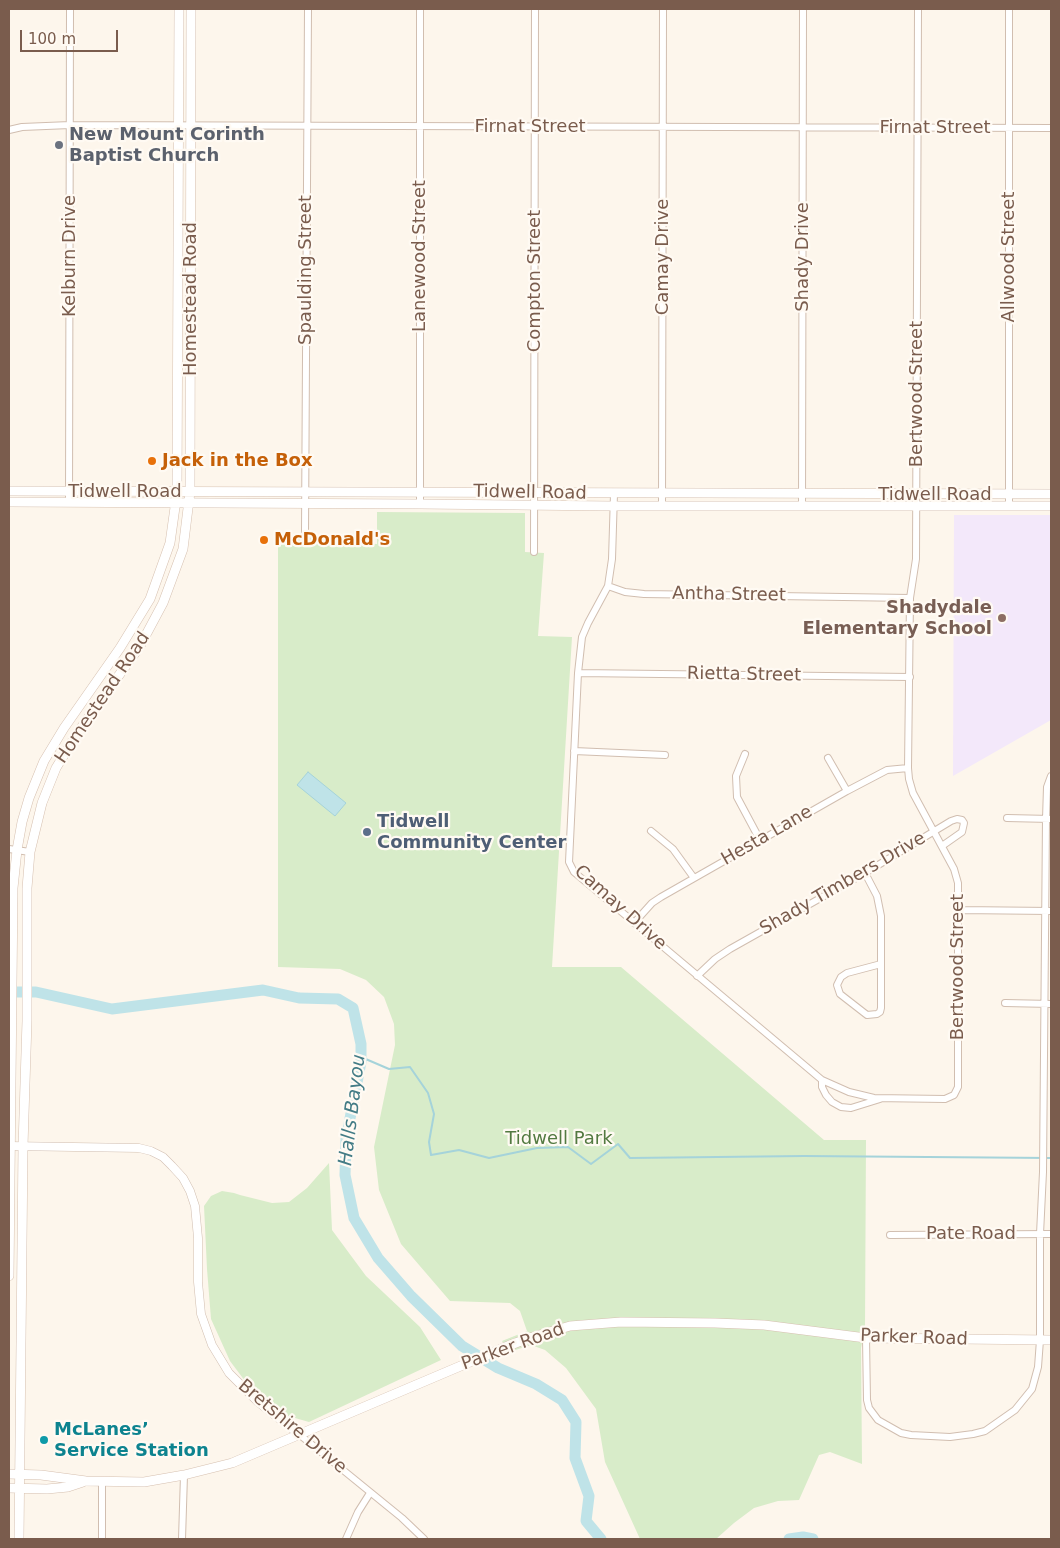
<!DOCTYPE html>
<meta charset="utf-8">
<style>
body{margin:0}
#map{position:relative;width:1060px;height:1548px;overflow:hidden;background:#fdf6ec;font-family:"DejaVu Sans",sans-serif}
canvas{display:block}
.frame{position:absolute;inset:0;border:10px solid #7a5c4d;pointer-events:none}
.scale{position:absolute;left:20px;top:30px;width:98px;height:22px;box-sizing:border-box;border:2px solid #7a5c4d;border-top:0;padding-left:6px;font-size:15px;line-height:18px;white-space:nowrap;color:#7a5c4d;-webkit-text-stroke:4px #fffaf3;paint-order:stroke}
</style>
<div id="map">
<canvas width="1060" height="1548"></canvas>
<div class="frame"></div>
<div class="scale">100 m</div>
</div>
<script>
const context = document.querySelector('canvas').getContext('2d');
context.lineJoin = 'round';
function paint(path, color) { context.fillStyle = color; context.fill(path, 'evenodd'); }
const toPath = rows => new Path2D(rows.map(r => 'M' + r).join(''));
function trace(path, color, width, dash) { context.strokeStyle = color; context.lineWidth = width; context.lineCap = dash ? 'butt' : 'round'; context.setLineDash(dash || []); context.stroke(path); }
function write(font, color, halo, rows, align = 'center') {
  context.font = font + ' "DejaVu Sans",sans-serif'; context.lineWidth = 4.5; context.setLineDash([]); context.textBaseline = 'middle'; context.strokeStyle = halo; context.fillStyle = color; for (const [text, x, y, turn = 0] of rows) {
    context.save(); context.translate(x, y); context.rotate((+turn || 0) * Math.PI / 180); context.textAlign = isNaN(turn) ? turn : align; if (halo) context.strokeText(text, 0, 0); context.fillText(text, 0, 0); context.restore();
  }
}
paint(toPath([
 [954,515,1051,515,1051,720,953,776]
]), '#f3e8fa');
paint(toPath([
 [377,512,525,513,525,552,544,553,538,636,572,637,552,967,621,967,824,1140,866,1140,865,1326,861,1348,862,1464,830,1452,819,1455,799,1500,778,1501,754,1508,734,1523,716,1539,640,1539,605,1462,596,1409,566,1368,545,1350,531,1345,509,1352,502,1341,527,1331,520,1311,510,1303,450,1301,401,1244,379,1190,374,1147,395,1045,394,1024,384,997,366,980,340,969,278,967,278,537,362,538,362,543,377,544],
 [329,1163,332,1230,366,1276,420,1327,441,1360,309,1422,281,1414,251,1389,230,1361,211,1319,207,1269,204,1206,211,1196,222,1191,234,1193,240,1195,272,1203,289,1202,307,1188]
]), '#d8ecc9');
const water = toPath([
 [308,772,346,803,335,816,297,785,308,772]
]);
paint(water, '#bfe3e8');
trace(water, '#a5d3da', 1);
trace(toPath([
 [361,1057,389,1069,410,1067,428,1093,434,1114,429,1142,431,1155,459,1150,489,1158,537,1148,568,1147,591,1164,618,1144,630,1158,804,1156,1051,1158]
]), '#a5d3da', 2);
trace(toPath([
 [9,992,36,992,112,1009,263,990,299,998,338,999,353,1008,361,1044,361,1062,346,1139,345,1175,354,1218,378,1258,411,1296,462,1346,498,1368,536,1384,562,1400,576,1422,575,1458,589,1496,586,1521,601,1539],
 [789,1539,803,1537,813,1539]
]), '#bfe3e8', 11);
const minor = toPath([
 [1009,9,1009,506],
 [9,130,22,127,70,125,1051,128],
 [614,494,612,559,608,586,588,623,582,637,578,673,569,862,574,872,822,1080,849,1092,874,1098,945,1099,954,1095,958,1087,958,883,954,869,913,793,909,779,908,768,910,598,916,559,918,9],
 [69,503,70,9],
 [420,504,420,9],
 [662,505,663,9],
 [802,506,803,9],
 [305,531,308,9],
 [534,552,535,9],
 [608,586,625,592,644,594,910,598],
 [578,673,910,677],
 [574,751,665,755],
 [745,754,736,776,737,797,760,840],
 [828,758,847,791],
 [1007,818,1051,819],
 [651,831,673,849,694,878],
 [9,849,30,852],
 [865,873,877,896,881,916,881,1008,880,1012,877,1014,867,1015,840,994,837,985,841,977,847,973,881,964],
 [959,910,1051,911],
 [634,923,652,903,661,897,847,791,887,770,908,768],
 [697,976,715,959,730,949,865,873,951,821,957,819,962,820,964,823,962,832,942,846],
 [1005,1003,1051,1004],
 [822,1080,822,1087,826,1095,832,1102,841,1107,851,1108,880,1099],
 [890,1235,1051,1234],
 [866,1338,867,1400,869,1408,878,1420,901,1433,911,1435,950,1437,973,1434,985,1431,1015,1410,1032,1389,1038,1367,1040,1340,1040,1234,1043,1172,1046,819,1047,787,1051,776],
 [300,1435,402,1518,424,1539],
 [102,1539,102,1482],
 [182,1539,184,1475],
 [346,1539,358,1512,370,1493]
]);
const tertiary = toPath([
 [9,1146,139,1148,151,1151,163,1157,172,1166,183,1178,190,1191,195,1206,198,1238,198,1282,201,1314,212,1345,229,1373,258,1402,300,1435]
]);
const secondary = toPath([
 [9,491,1051,494],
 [9,502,420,504,613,506,1051,506],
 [9,1276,13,888,17,850,22,822,29,798,44,761,64,728,120,648,150,599,170,543,177,493,179,9],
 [9,1474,41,1475,86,1481,144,1482,184,1475,232,1463,503,1348,526,1339,570,1326,621,1322,715,1323,764,1325,866,1338,1051,1340],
 [9,1488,47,1489,68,1487,83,1482],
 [19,1539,23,1146,27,1021,27,888,30,852,42,803,56,768,76,735,140,646,163,603,183,549,190,492,191,9]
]);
trace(minor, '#d1beb0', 8);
trace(tertiary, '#d1beb0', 9);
trace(secondary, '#d6c0b0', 10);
trace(minor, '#fff', 6);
trace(tertiary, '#fff', 8);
trace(secondary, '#fff', 9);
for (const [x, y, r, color] of [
 [59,145,5,"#6b7280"],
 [152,461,5,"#e8710a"],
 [264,540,5,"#e8710a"],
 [1002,618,5,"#8d6e63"],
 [367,832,5,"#5c6f8a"],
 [44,1440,5,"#0f9aa8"]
]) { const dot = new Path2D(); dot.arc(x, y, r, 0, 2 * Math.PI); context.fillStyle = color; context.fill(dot); trace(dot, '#fffaf3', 2); }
write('18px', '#7a5c4d', '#fffaf3', [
 ["Firnat Street",530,127],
 ["Firnat Street",935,128],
 ["Kelburn Drive",70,256,-90],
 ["Lanewood Street",420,256,-90],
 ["Camay Drive",663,257,-90],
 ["Shady Drive",803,257,-90],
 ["Allwood Street",1009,257,-90],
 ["Spaulding Street",306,270,-90],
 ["Compton Street",535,281,-90],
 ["Homestead Road",191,299,-90],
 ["Bertwood Street",917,394,-90],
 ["Tidwell Road",125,492],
 ["Tidwell Road",530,493,1],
 ["Tidwell Road",935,495],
 ["Antha Street",729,595,1],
 ["Rietta Street",744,675,1],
 ["Homestead Road",103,698,-56],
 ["Hesta Lane",767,836,-30],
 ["Shady Timbers Drive",843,884,-30],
 ["Camay Drive",620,908,42],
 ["Bertwood Street",958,967,-90],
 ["Pate Road",971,1234],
 ["Parker Road",914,1338,2],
 ["Parker Road",513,1347,-20],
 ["Bretshire Drive",292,1427,40]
]);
write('bold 18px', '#5b616d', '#fffaf3', [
 ["New Mount Corinth",69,135],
 ["Baptist Church",69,156]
], 'left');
write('bold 18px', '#c56008', '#fffaf3', [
 ["Jack in the Box",162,461],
 ["McDonald's",274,540]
], 'left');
write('bold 18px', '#785e54', '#fffaf3', [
 ["Shadydale",992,608],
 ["Elementary School",992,629]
], 'right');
write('bold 18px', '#4e5e75', '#fffaf3', [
 ["Tidwell",377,822],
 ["Community Center",377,843]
], 'left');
write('18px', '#537a41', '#fffaf3', [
 ["Tidwell Park",559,1139]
]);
write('bold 18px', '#0d838f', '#fffaf3', [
 ["McLanes’",54,1430],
 ["Service Station",54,1451]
], 'left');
write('italic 19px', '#437c86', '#fffaf3', [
 ["Halls Bayou",353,1110,-83]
]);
</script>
